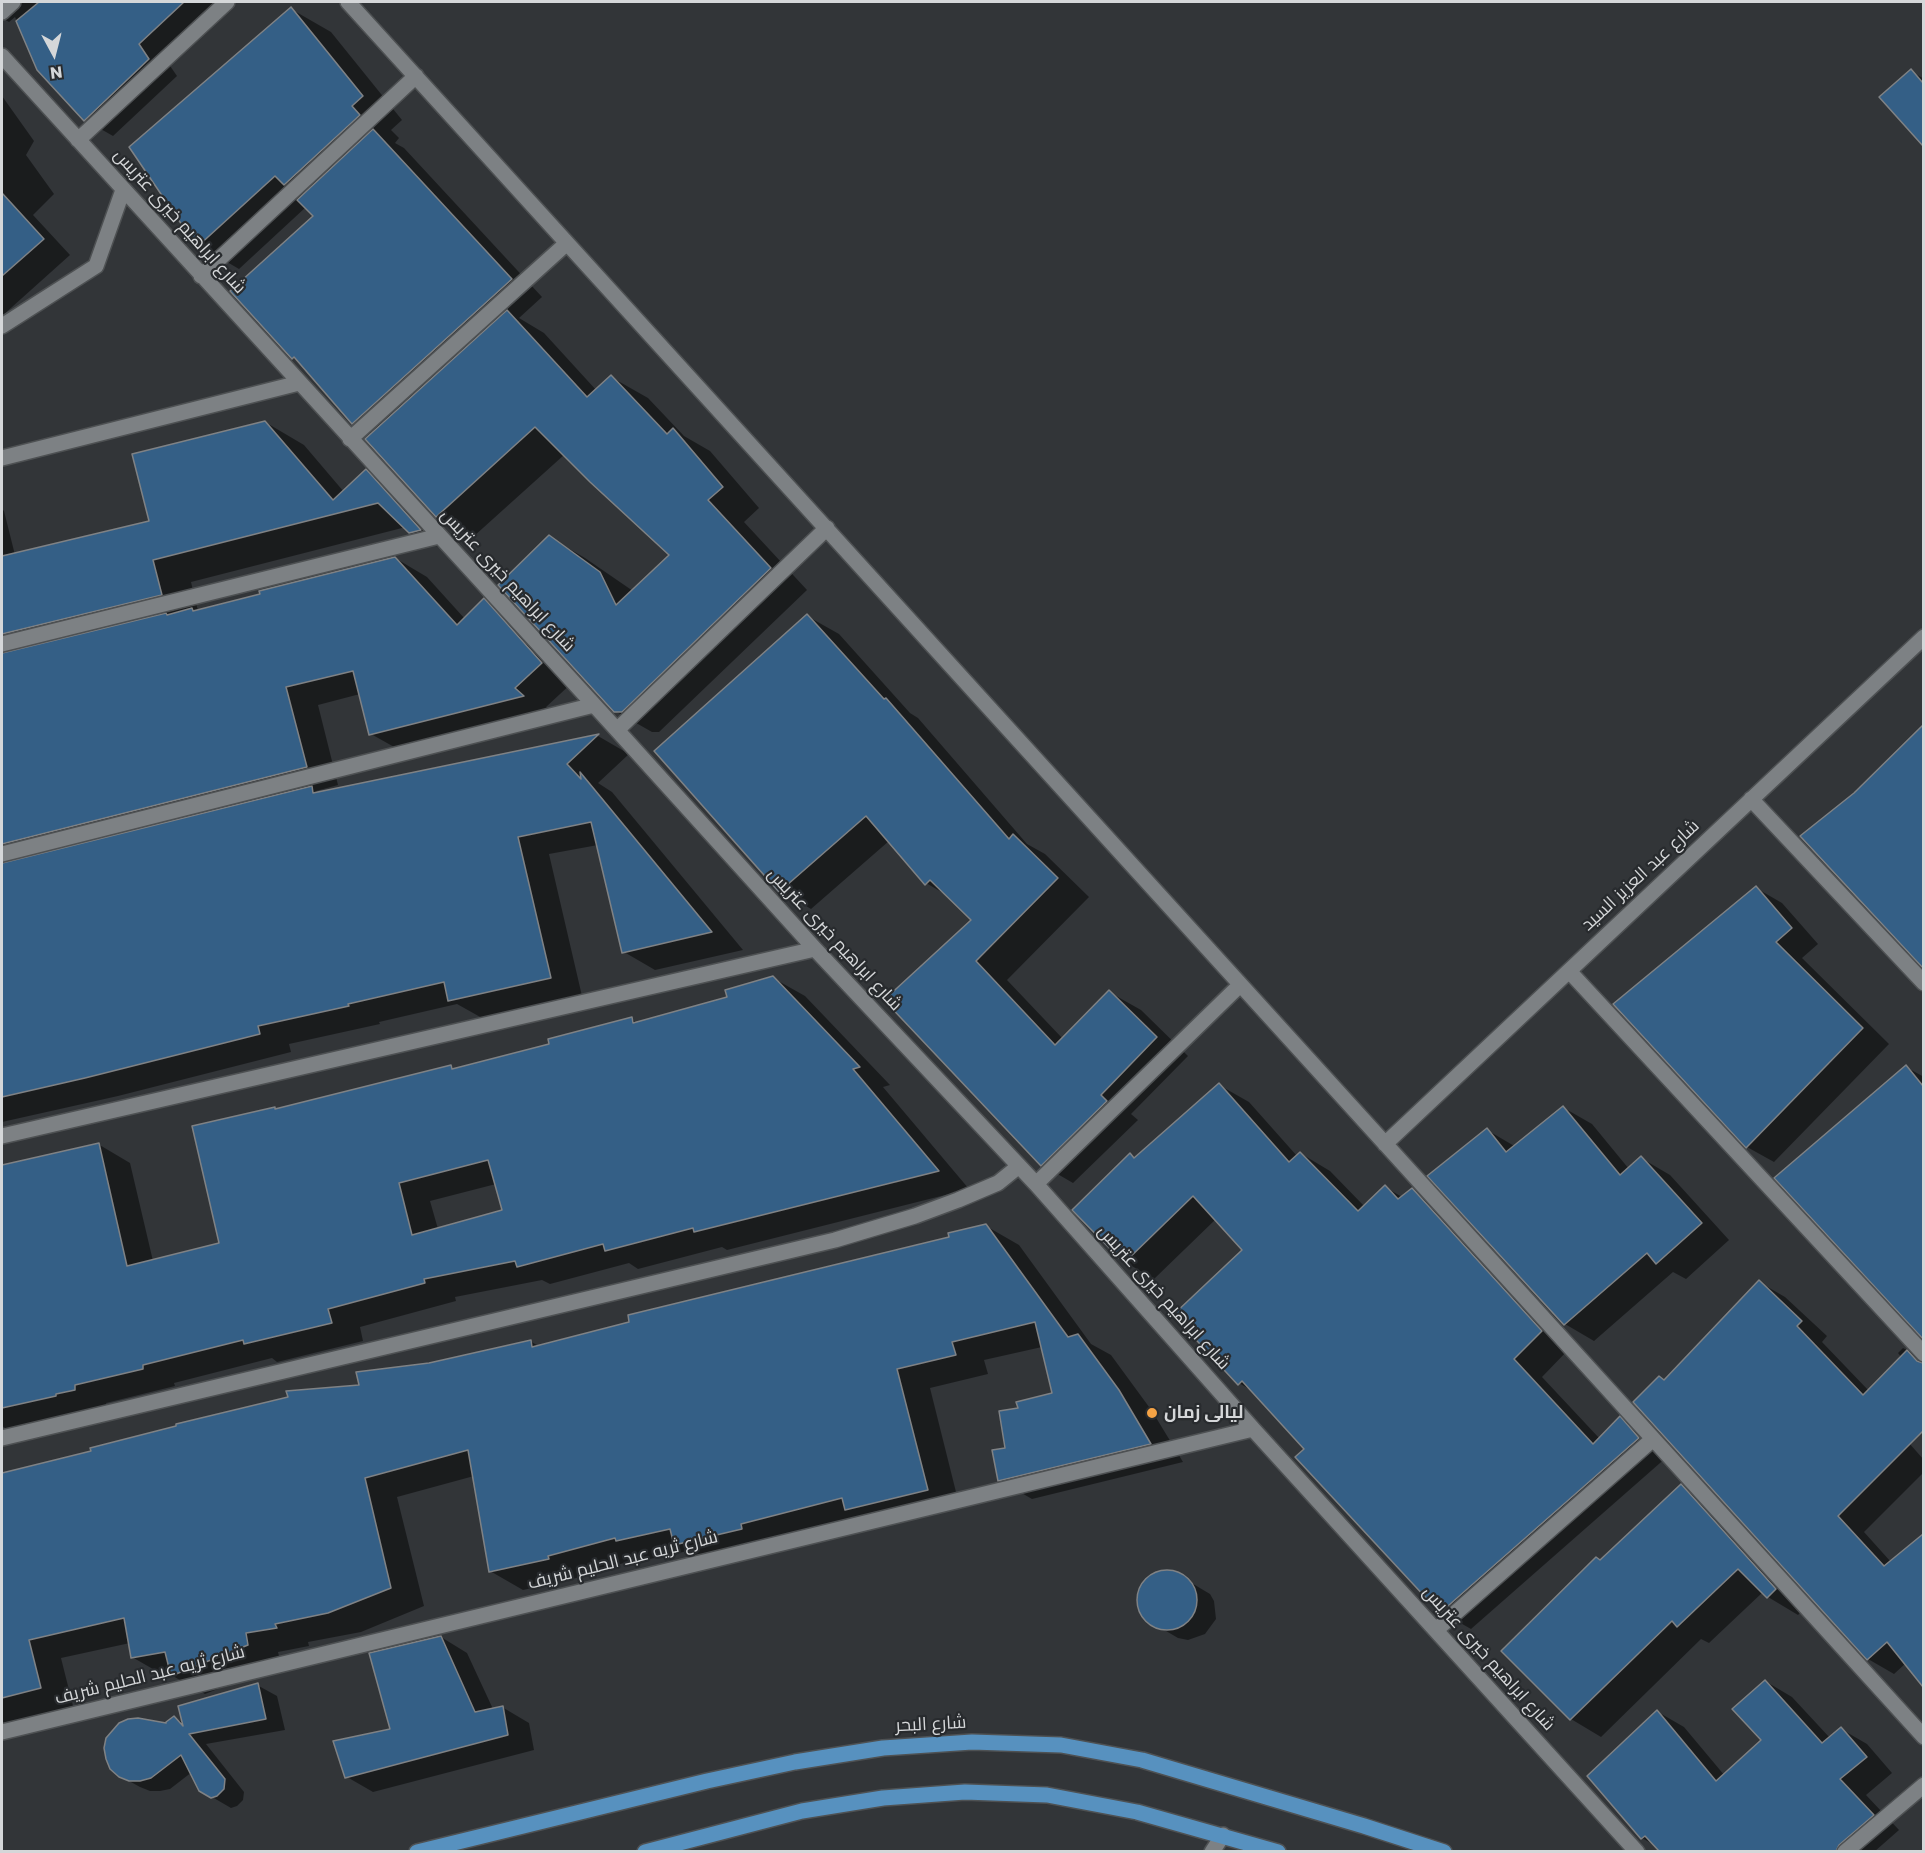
<!DOCTYPE html>
<meta charset="utf-8">
<style>
body{margin:0}
#map{position:relative;width:1925px;height:1853px;overflow:hidden;background:#323538;font-family:Poppins,sans-serif}
canvas{display:block}
.frame{position:absolute;inset:0;border:3px solid #d5d7d9;pointer-events:none}
.north{position:absolute;left:24px;top:24px;width:60px;height:60px;-webkit-text-stroke:4px #282b2e;paint-order:stroke;rotate:173deg;font-size:16px;font-weight:700;line-height:24px;text-align:center;color:#d5d7d9}
.north::after{content:'';display:block;margin:auto;width:21px;height:27px;background:#d5d7d9;clip-path:polygon(50% 0,100% 100%,50% 72%,0 100%)}
</style>
<div id="map">
<canvas width="1925" height="1853"></canvas>
<div class="frame"></div>
<div class="north">N</div>
</div>
<script>
const context = document.querySelector('canvas').getContext('2d');
context.lineJoin = 'round';
function paint(path, color) { context.fillStyle = color; context.fill(path, 'evenodd'); }
const toPath = rows => new Path2D(rows.map(r => 'M' + r).join(''));
function trace(path, color, width, dash) { context.strokeStyle = color; context.lineWidth = width; context.lineCap = dash ? 'butt' : 'round'; context.setLineDash(dash || []); context.stroke(path); }
function write(font, color, halo, rows, align = 'center') {
  context.font = font + ' Poppins,Cairo,sans-serif'; context.lineWidth = 4.5; context.setLineDash([]); context.textBaseline = 'middle'; context.strokeStyle = halo; context.fillStyle = color; for (const [text, x, y, turn = 0] of rows) {
    context.save(); context.translate(x, y); context.rotate((+turn || 0) * Math.PI / 180); context.textAlign = isNaN(turn) ? turn : align; if (halo) context.strokeText(text, 0, 0); context.fillText(text, 0, 0); context.restore();
  }
}
paint(toPath([
 [2,2,229,2,166,60,177,76,113,136,85,120,39,70,15,17,9,22,2,18],
 [291,9,331,32,402,120,391,130,399,138,395,143,404,148,542,297,519,318,544,333,597,391,611,377,648,398,684,436,710,451,759,508,744,522,807,590,659,732,652,732,615,711,549,537,585,558,633,591,671,555,564,455,473,537,437,516,372,434,353,423,302,363,293,358,315,216,306,207,239,269,198,245],
 [1911,71,1924,79,1924,144,1881,97],
 [2,96,34,141,26,155,54,194,33,215,70,255,2,316],
 [265,422,304,445,344,492,366,471,404,493,449,554,406,527,191,582,198,611,395,558,427,577,465,619,484,600,516,619,573,682,546,707,554,714,403,752,371,734,360,694,318,705,338,785,316,791,320,793,598,736,629,754,598,783,612,792,743,950,655,970,624,952,598,845,549,854,582,996,482,1018,457,1004,379,1022,380,1024,289,1044,291,1052,118,1096,2,1122,2,655,38,646,12,631,6,608,2,609,2,509,4,511,15,555,151,522],
 [807,616,839,634,910,713,918,718,1027,844,1045,854,1089,897,1007,980,1063,1039,1109,992,1141,1010,1188,1056,1131,1114,1138,1120,1073,1183,1042,1165,886,1000,973,920,950,897,926,883,889,841,811,909,780,890],
 [1924,727,1924,939,1917,946,1854,794],
 [1756,888,1782,903,1818,944,1802,958,1889,1044,1774,1162,1747,1147],
 [773,978,805,996,890,1085,883,1087,969,1189,727,1250,722,1247,638,1269,629,1263,550,1284,542,1280,455,1297,456,1301,360,1327,363,1341,277,1362,272,1358,174,1383,175,1386,106,1403,107,1408,10,1431,2,1426,2,1166,98,1144,130,1163,153,1261,221,1244,275,1108,278,1110,450,1066,456,1070,551,1045,631,1019,638,1023,729,998],
 [496,1184,504,1211,438,1229,430,1201],
 [1906,1067,1924,1077,1924,1337,1776,1178],
 [1219,1085,1249,1102,1297,1156,1300,1153,1330,1171,1365,1207,1385,1187,1402,1197,1412,1190,1442,1207,1570,1348,1542,1377,1600,1439,1620,1418,1649,1435,1668,1456,1471,1629,1441,1612,1297,1457,1306,1449,1254,1392,1239,1383,1244,1250,1216,1219,1154,1279,1125,1262,1130,1155,1136,1159],
 [1564,1108,1592,1124,1629,1169,1641,1158,1670,1175,1729,1240,1686,1279,1673,1272,1594,1341,1565,1324,1429,1176,1487,1130,1516,1147],
 [986,1226,1019,1245,1091,1344,1111,1355,1152,1411,1183,1462,1032,1499,999,1480,1020,1409,1054,1394,1042,1347,984,1360,988,1374,930,1388,960,1508,880,1528,863,1519,708,1563,688,1551,650,1559,646,1557,580,1575,581,1577,523,1590,490,1571,474,1476,397,1497,424,1606,361,1632,308,1642,309,1646,278,1652,281,1664,205,1694,171,1675,165,1676,132,1657,130,1643,61,1658,73,1706,2,1724,2,1476,360,1386,430,1365,530,1341,540,1347,951,1239],
 [1759,1282,1785,1297,1827,1336,1822,1342,1869,1391,1902,1358,1898,1353,1903,1348,1924,1359,1924,1430,1909,1443,1924,1460,1924,1472,1864,1532,1891,1562,1924,1536,1924,1684,1906,1663,1894,1674,1868,1659,1666,1381],
 [1681,1486,1712,1503,1806,1607,1798,1615,1768,1597,1763,1592,1709,1643,1701,1639,1601,1737,1571,1719,1601,1561],
 [1163,1571,1173,1572,1210,1594,1214,1601,1216,1619,1205,1634,1188,1640,1178,1638,1149,1621,1142,1614,1139,1606,1139,1596,1147,1580],
 [441,1637,467,1653,493,1709,502,1707,529,1723,534,1750,373,1792,347,1777,392,1730],
 [1765,1681,1792,1697,1830,1738,1841,1729,1867,1744,1892,1773,1866,1795,1899,1830,1874,1852,1661,1852,1656,1846,1642,1838,1658,1712,1684,1727,1725,1776,1764,1741],
 [257,1685,277,1696,285,1730,206,1744,244,1792,243,1800,237,1806,231,1808,200,1790,192,1772,170,1789,160,1791,150,1791,140,1787,120,1776,107,1738,120,1724,169,1725,174,1718,184,1723]
]), '#0007');
const building = toPath([
 [39,2,184,2,139,44,149,59,84,121,37,70,16,21,39,2],
 [291,7,363,96,352,106,360,115,284,185,275,176,197,247,129,147,291,7],
 [1911,69,1923,83,1923,146,1879,97,1911,69],
 [373,129,512,279,352,424,294,357,292,359,230,291,313,216,297,200,373,129],
 [2,193,44,239,2,276,2,193],
 [507,310,587,397,611,375,667,434,673,428,723,487,708,500,771,568,622,712,614,712,498,585,549,535,600,572,616,605,669,555,590,482,535,427,436,517,365,439,507,310],
 [265,421,333,500,366,469,421,530,409,533,378,503,153,560,162,595,2,634,2,556,149,521,132,454,265,421],
 [395,557,457,625,484,598,542,663,515,688,524,696,369,735,353,671,286,687,307,767,2,844,2,653,166,613,167,615,192,608,193,611,260,594,259,591,395,557],
 [807,614,884,699,886,698,1009,839,1013,834,1058,878,976,961,1055,1045,1109,990,1157,1037,1101,1095,1107,1101,1041,1166,884,1000,971,920,930,880,925,885,866,816,779,892,654,751,807,614],
 [1923,725,1923,968,1800,836,1854,793,1923,725],
 [599,734,567,764,581,779,580,772,712,932,622,953,591,822,518,837,551,978,448,1001,444,982,348,1004,349,1006,258,1026,260,1034,85,1078,2,1097,2,863,312,786,313,793,599,734],
 [1756,886,1792,928,1776,942,1863,1028,1746,1148,1613,1004,1756,886],
 [773,976,860,1067,853,1069,939,1171,694,1232,693,1228,605,1251,603,1244,517,1267,515,1261,424,1279,425,1283,328,1309,332,1323,244,1344,243,1340,143,1365,143,1369,75,1385,75,1390,56,1394,56,1396,2,1408,2,1165,99,1143,127,1266,219,1243,192,1126,275,1107,275,1109,451,1065,452,1069,549,1044,548,1039,632,1017,633,1023,727,997,725,990,773,976],
 [488,1160,502,1210,412,1235,399,1183,488,1160],
 [1906,1065,1923,1086,1923,1339,1774,1178,1906,1065],
 [1219,1083,1289,1162,1300,1152,1358,1211,1385,1185,1398,1199,1412,1188,1542,1331,1514,1359,1593,1444,1620,1416,1639,1438,1440,1613,1295,1457,1304,1449,1242,1381,1238,1385,1173,1315,1242,1250,1193,1196,1124,1263,1072,1210,1130,1153,1134,1158,1219,1083],
 [1563,1106,1620,1175,1641,1156,1702,1223,1656,1264,1647,1253,1564,1325,1427,1176,1487,1128,1506,1152,1563,1106],
 [986,1224,1068,1337,1078,1334,1119,1390,1151,1444,998,1481,992,1450,1005,1448,999,1411,1018,1408,1016,1402,1052,1393,1035,1322,952,1342,956,1355,897,1369,928,1490,845,1510,842,1498,741,1524,742,1529,674,1545,670,1529,616,1541,615,1538,548,1556,549,1559,489,1572,468,1450,365,1478,391,1588,328,1613,275,1624,277,1628,246,1633,248,1645,171,1676,165,1652,131,1658,124,1618,29,1640,41,1688,2,1698,2,1473,91,1451,90,1448,176,1426,176,1424,288,1397,286,1391,359,1385,356,1372,429,1363,531,1340,532,1347,629,1322,628,1315,949,1237,948,1233,986,1224],
 [1759,1280,1802,1321,1797,1326,1863,1395,1907,1350,1917,1361,1923,1363,1923,1431,1838,1516,1884,1566,1923,1534,1923,1687,1887,1642,1867,1660,1633,1402,1659,1376,1664,1380,1759,1280],
 [1681,1484,1776,1589,1767,1598,1738,1569,1677,1627,1672,1621,1570,1720,1501,1651,1596,1557,1600,1560,1681,1484],
 '1137 1600a30 30 0 1 1 60 0a30 30 0 1 1-60 0Z',
 [441,1636,475,1712,503,1706,508,1735,345,1778,333,1741,390,1729,369,1653,441,1636],
 [1765,1680,1822,1743,1841,1727,1867,1757,1840,1779,1874,1815,1839,1845,1836,1851,1659,1851,1645,1836,1641,1839,1587,1776,1657,1710,1716,1781,1761,1740,1732,1709,1765,1680],
 [258,1683,266,1719,189,1734,225,1779,224,1789,217,1796,211,1798,199,1791,181,1755,151,1778,140,1781,129,1781,119,1777,110,1769,106,1759,104,1748,106,1738,119,1723,128,1719,138,1718,166,1723,166,1722,174,1716,183,1726,178,1706,258,1683]
]);
paint(building, '#345f86');
trace(building, '#7f8285', 1.5);
const minor = toPath([
 [348,2,1924,1737],
 [2,12,13,2],
 [2,56,617,730,815,949,1036,1184,1253,1429,1637,1852],
 [78,140,227,2],
 [201,276,416,76],
 [2,326,96,266,123,190],
 [350,439,567,243],
 [2,458,299,383],
 [2,644,439,536],
 [617,730,827,528],
 [1751,799,1924,983],
 [2,854,594,705],
 [1569,971,1924,1354],
 [2,1136,815,949],
 [1385,1144,1924,637],
 [1036,1184,1240,985],
 [2,1438,835,1240,915,1216,958,1200,998,1183,1019,1166],
 [1436,1630,1653,1439],
 [2,1732,1253,1429],
 [1212,1852,1223,1835],
 [1845,1852,1924,1785]
]);
const major = toPath([
 [417,1852,707,1781,795,1762,883,1748,972,1742,1061,1745,1142,1760,1364,1826,1444,1852],
 [645,1852,802,1811,883,1798,965,1792,1047,1795,1137,1812,1278,1852]
]);
trace(minor, '#4e5153', 18);
trace(major, '#4e5153', 18);
trace(minor, '#7d8184', 15);
trace(major, '#5791bf', 15);
for (const [x, y, r, color] of [
 [1152,1413,6,"#f5a345"]
]) { const dot = new Path2D(); dot.arc(x, y, r, 0, 2 * Math.PI); context.fillStyle = color; context.fill(dot); trace(dot, '#282b2e', 2); }
write('18px', '#d5d7d9', '#282b2e', [
 ["شارع ابراهيم خيرى عتريس",179,222,48],
 ["شارع ابراهيم خيرى عتريس",507,581,47],
 ["شارع عبد العزيز السيد",1641,876,-43],
 ["شارع ابراهيم خيرى عتريس",834,940,47],
 ["شارع ابراهيم خيرى عتريس",1163,1298,48],
 ["شارع ثريه عبد الحليم شريف",623,1561,-14],
 ["شارع ابراهيم خيرى عتريس",1488,1659,48],
 ["شارع ثريه عبد الحليم شريف",150,1676,-14],
 ["شارع البحر",931,1725,-3]
]);
write('bold 18px', '#d5d7d9', '#282b2e', [
 ["ليالى زمان",1164,1413]
], 'left');
</script>
